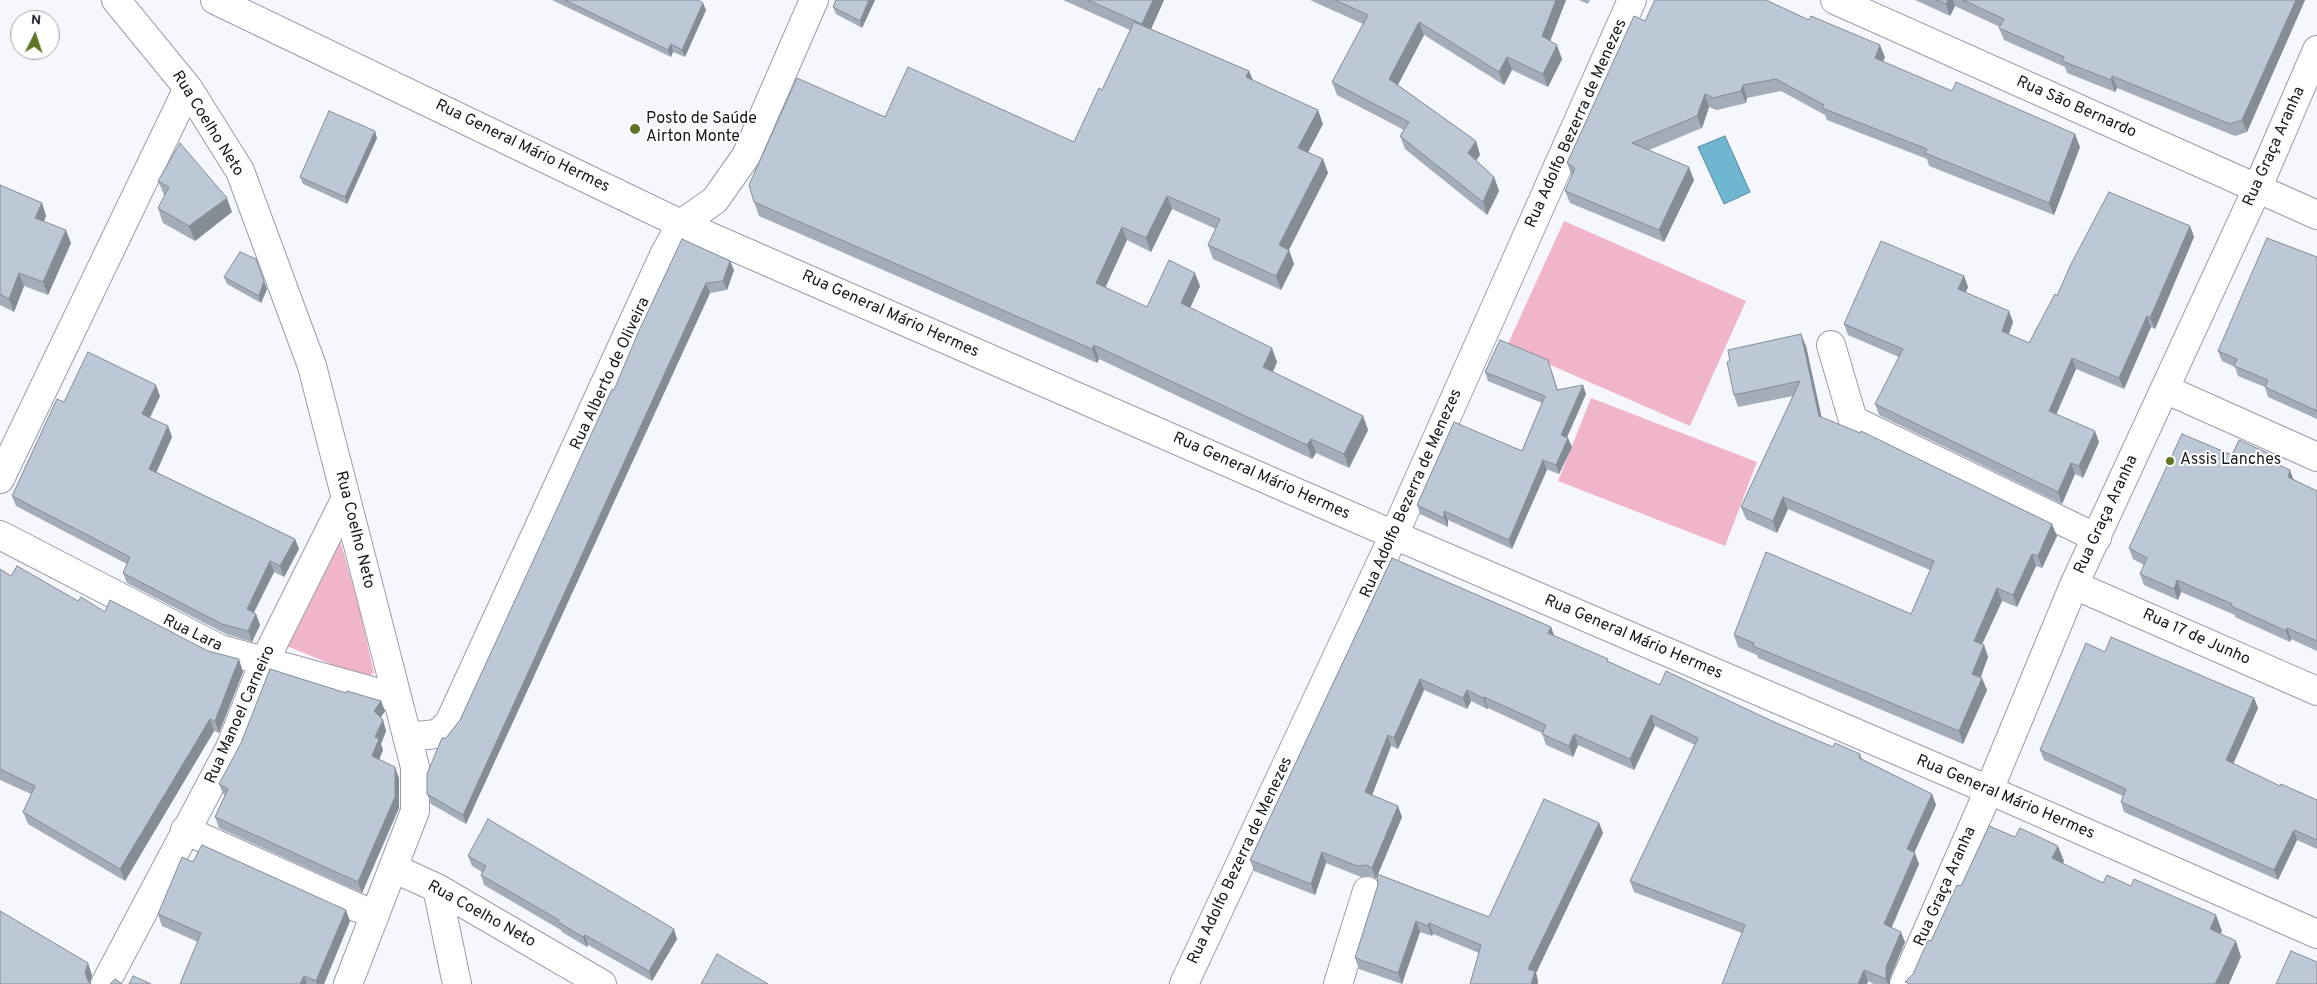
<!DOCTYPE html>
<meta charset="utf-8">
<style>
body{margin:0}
#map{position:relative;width:2317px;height:984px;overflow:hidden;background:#f6f6fd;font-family:Overpass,sans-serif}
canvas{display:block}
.north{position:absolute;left:10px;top:10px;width:50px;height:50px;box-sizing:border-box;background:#fff;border:1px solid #a3a3a5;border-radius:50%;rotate:4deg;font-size:14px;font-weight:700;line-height:20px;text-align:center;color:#18181e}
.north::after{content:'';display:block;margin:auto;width:18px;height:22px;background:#607526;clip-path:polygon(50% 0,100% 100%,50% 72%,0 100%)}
</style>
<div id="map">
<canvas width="2317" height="984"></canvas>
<div class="north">N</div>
</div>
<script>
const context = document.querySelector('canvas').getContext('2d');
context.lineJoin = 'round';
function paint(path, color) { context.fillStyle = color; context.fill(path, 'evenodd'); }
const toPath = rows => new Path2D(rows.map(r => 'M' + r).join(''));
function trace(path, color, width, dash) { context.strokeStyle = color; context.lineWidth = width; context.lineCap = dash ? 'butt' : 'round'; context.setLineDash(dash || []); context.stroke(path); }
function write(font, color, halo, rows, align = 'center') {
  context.font = font + ' Overpass,sans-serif'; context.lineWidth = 4; context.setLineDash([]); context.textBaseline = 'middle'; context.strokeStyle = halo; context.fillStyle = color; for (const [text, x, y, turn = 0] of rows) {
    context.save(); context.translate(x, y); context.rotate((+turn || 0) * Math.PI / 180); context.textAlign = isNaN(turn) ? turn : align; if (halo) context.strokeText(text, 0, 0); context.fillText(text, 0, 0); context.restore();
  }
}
paint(toPath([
 [1564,221,1746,301,1690,426,1507,346],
 [1591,398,1757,462,1725,546,1558,481],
 [337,530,359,607,374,673,365,678,287,646]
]), '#f0b5c9');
const water = toPath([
 [1725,136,1750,192,1724,204,1698,147,1725,136]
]);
paint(water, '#6fb7d1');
trace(water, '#55879b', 1);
const minor = toPath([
 [116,0,188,88,240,171,312,366,415,767,415,811,348,984],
 [215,0,681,224,1394,535,1989,790,2317,934],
 [1835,0,2317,215],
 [1831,345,1853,420,2097,538],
 [2165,389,2317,457],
 [0,479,188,88],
 [0,535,220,649,397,698],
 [2074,585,2317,691],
 [407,737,437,734,449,723,664,255,681,224,715,200,746,156,814,0],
 [185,830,374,915],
 [393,868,437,888,602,984],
 [437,888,457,984],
 [105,984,230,748,264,662,346,498],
 [1184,984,1394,535,1632,0],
 [1338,984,1367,891],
 [1904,984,1989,790,2074,585,2257,189,2317,50]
]);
trace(minor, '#9c9bac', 30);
trace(minor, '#fff', 28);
paint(toPath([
 [552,0,698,0,706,10,685,57,673,52,671,57],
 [836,0,875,0,862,28,836,14,833,7],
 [1063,0,1164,0,1151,29,1249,71,1253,80,1323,124,1308,152,1323,159,1328,173,1289,250,1294,264,1281,290,1213,259,1208,245,1216,229,1172,209,1151,252,1127,240,1105,288,1147,307,1200,286,1190,308,1277,362,1273,372,1363,416,1368,430,1349,468,1316,453,1312,459,1099,359,1097,363,759,216,754,202,885,117,1074,142,1102,90,1130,30],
 [1310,0,1566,0,1550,41,1562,59,1548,87,1512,70,1504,85,1424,35,1398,85,1476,141,1480,155,1476,161,1494,177,1499,191,1487,215,1405,149,1400,136,1404,130,1337,95,1332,82,1363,24],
 [1579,0,1590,0,1588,4],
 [1915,0,2305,0,2247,132,2235,136,2117,88,2115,92,2067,73,2065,67,2004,40,1999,28,2000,27,1955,6,1950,16],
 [1645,21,1885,57,1883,62,2080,147,2054,215,1929,166,1927,159,1827,120,1825,115,1781,91,1747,98,1746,103,1717,110,1709,107,1702,128,1649,150,1694,180,1664,242,1570,203,1565,191,1572,176,1567,163],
 [377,138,347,204,303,184,300,177],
 [158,181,232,212,195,241,163,223,158,208,165,196,164,195],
 [0,185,42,203,46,216,44,221,71,243,48,295,24,286,14,312,0,305],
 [2190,226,2194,237,2155,329,2151,327,2124,389,2076,369,2056,414,2099,442,2083,478,2075,474,2062,504,1879,415,1875,404,1899,357,1848,335,1844,324,1964,276,1968,287,1965,293,2013,322,2009,334,2029,343,2057,296],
 [682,239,734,270,727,290,710,293,466,824,431,804,427,794,446,738,460,720,614,390],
 [2317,257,2317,419,2268,397,2265,387,2238,376,2235,367,2222,361,2218,351],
 [224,277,267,289,261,303,227,284],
 [1806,346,1821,417,2057,536,2042,568,2036,566,2017,607,2002,601,1982,644,1984,645,1988,657,1981,677,1987,690,1963,744,1758,658,1757,655,1738,647,1734,635,1911,614,1930,570,1788,509,1777,533,1746,519,1741,507,1793,396,1738,407,1734,395,1730,361],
 [1551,369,1558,390,1586,394,1567,437,1572,447,1559,474,1546,469,1512,549,1448,520,1448,527,1420,514,1417,505,1522,451,1542,403,1488,381,1485,372],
 [160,396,150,418,168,426,172,437,156,472,295,539,299,549,284,577,274,572,254,613,256,614,260,625,252,642,226,634,127,583,123,573,127,564,16,506,12,496,64,402],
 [2232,455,2275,463,2294,480,2317,491,2317,651,2291,639,2290,642,2235,617,2235,615,2181,592,2178,600,2144,585,2140,574,2144,565,2133,559,2129,548],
 [1392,558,1551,627,1554,636,1610,663,1660,685,1774,722,1833,747,1860,754,1862,759,1932,794,1936,805,1914,852,1919,864,1892,927,1905,942,1890,978,1890,984,1874,984,1868,981,1867,984,1722,984,1742,933,1634,892,1630,881,1695,745,1655,726,1634,770,1578,745,1573,757,1546,745,1542,733,1488,708,1487,709,1471,701,1467,709,1424,690,1398,749,1391,746,1372,795,1402,817,1378,874,1489,917,1599,823,1603,833,1536,973,1538,981,1479,953,1433,934,1432,936,1420,932,1402,984,1359,969,1355,958,1378,885,1377,875,1376,879,1371,876,1361,877,1326,863,1315,895,1254,871,1250,860],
 [0,569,11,576,78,601,243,672,219,733,214,731,125,881,28,824,23,812,31,794,0,780],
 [2105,652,2254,698,2258,708,2233,764,2280,786,2317,800,2317,849,2297,840,2278,880,2124,812,2121,802,2123,796,2044,760,2040,750],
 [346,693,381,701,385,711,380,718,383,720,386,731,381,744,383,750,379,760,399,778,399,808,362,893,219,828,215,817,225,795,223,794,219,784],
 [468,856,677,939,652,981,588,945,587,947,562,932,561,930,484,885,481,875,482,872,472,866],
 [193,862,350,921,324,984,180,984,198,942,162,926,158,914]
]), '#a3acb9');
paint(toPath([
 [869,0,875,0,862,28,860,21],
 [1153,0,1164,0,1147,38,1142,24],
 [1556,0,1566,0,1547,49,1542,36],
 [1948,0,1953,0,1955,6,1950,16,1946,4],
 [2296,0,2305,0,2247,132,2242,120],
 [703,3,706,10,685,57,682,50],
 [1419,22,1424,35,1394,92,1389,79],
 [671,44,673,52,671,57,668,50],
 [1557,45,1562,59,1548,87,1543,74],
 [1880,45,1885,57,1879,70,1875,58],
 [1507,57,1512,70,1504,85,1499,72],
 [1249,71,1254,84,1246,77],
 [2112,76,2117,88,2115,92,2111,80],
 [1743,85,1747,98,1746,103,1741,91],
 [1705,94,1709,107,1702,128,1697,116],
 [1318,110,1323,124,1303,162,1298,148],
 [375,131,377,138,347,204,345,197],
 [2075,134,2080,147,2054,215,2049,203],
 [1476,141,1480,155,1472,166,1468,153],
 [1323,159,1328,173,1284,259,1279,245],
 [1689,167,1694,180,1664,242,1659,230],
 [1494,177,1499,191,1487,215,1483,202],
 [1167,196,1172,209,1151,252,1146,238],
 [227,198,232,212,195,241,189,226],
 [42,203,46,216,40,231,35,218],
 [2190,226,2194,237,2155,329,2150,318],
 [1122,227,1127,240,1101,297,1096,283],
 [66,230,71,243,48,295,43,282],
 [1289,250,1294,264,1281,290,1276,276],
 [730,261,734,270,727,290,723,281],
 [19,273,24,286,14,312,9,299],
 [1195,273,1200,286,1186,317,1181,303],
 [1964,276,1968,287,1962,301,1958,289],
 [264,281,267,289,261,303,259,296],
 [706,283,710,293,466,824,463,815],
 [2009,311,2013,322,2006,342,2002,331],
 [2147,316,2151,327,2124,389,2119,378],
 [1801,334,1806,346,1824,428,1819,416],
 [1094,345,1099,359,1097,363,1092,349],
 [1272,348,1277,362,1268,381,1263,367],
 [2072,358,2076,369,2053,422,2049,411],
 [156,385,160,396,146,425,142,414],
 [1583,385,1586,394,1564,444,1561,435],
 [1363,416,1368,430,1349,468,1344,454],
 [168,426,172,437,153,480,149,469],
 [2095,431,2099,442,2083,478,2079,466],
 [1568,438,1572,447,1559,474,1556,465],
 [1311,439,1316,453,1312,459,1307,445],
 [2272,455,2276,466,2270,461],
 [1543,460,1547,470,1512,549,1509,540],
 [2071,463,2075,474,2062,504,2058,492],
 [2290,470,2294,481,2288,477],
 [1783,497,1788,509,1777,533,1773,521],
 [1444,511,1448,520,1448,527,1444,518],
 [2052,524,2057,536,2042,568,2038,556],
 [295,539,299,549,284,577,280,566],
 [2032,554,2036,566,2017,607,2013,595],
 [270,561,274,572,250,619,247,609],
 [2177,580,2181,592,2178,600,2174,589],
 [1997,588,2002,601,1978,653,1974,641],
 [256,614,260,625,252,642,248,631],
 [1551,627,1555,638,1548,633],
 [2287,628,2291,639,2290,642,2286,631],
 [1984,645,1988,657,1977,686,1972,674],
 [239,659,243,672,219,733,215,721],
 [1982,678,1987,690,1963,744,1959,731],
 [1420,679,1424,690,1398,749,1394,738],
 [1467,690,1471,701,1467,709,1463,698],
 [1484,697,1488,708,1487,709,1483,698],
 [2254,698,2258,708,2230,771,2226,760],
 [381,701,385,711,378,722,374,711],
 [1651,715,1655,726,1634,770,1630,759],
 [210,719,214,731,125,881,120,869],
 [383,720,386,731,381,744,383,750,376,767,372,756,375,737],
 [1574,734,1578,745,1573,757,1569,746],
 [1388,735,1391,746,1369,803,1365,792],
 [395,767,399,778,399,808,362,893,358,882],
 [1932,794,1936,805,1911,860,1907,849],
 [1398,806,1402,817,1376,879,1372,868],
 [1599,823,1603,833,1536,973,1538,981,1538,984,1531,984,1528,969],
 [2294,830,2297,840,2278,880,2274,870],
 [2058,846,2064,861,2058,874,2052,858],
 [1322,852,1326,863,1315,895,1311,884],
 [1915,853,1919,864,1888,935,1884,924],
 [346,910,350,921,324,984,317,984,316,981],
 [2216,915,2222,931,2216,945,2210,929],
 [1416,921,1420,932,1402,984,1398,973],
 [1429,923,1433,934,1432,936,1428,926],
 [674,929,677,939,652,981,649,971],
 [1901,932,1905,942,1890,978,1890,984,1888,984,1886,979,1886,967],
 [585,935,588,945,587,947,583,937],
 [2236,941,2241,957,2229,984,2215,984],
 [88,963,92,975,90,984,89,984,85,973],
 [1864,970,1868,981,1867,984,1858,984],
 [304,976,307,984,300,984]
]), '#848c96');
const building = toPath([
 [565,0,698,0,703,3,682,50,671,44,668,50,565,0],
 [836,0,869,0,860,21,833,7,836,0],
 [1088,0,1153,0,1142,24,1088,0],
 [1335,0,1556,0,1542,36,1557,45,1543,74,1507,57,1499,72,1419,22,1389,79,1476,141,1468,153,1494,177,1483,202,1400,136,1409,122,1332,82,1368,15,1335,0],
 [1655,0,1766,0,1809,20,1811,16,1880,45,1875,58,1952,91,1956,82,2075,134,2049,203,1925,153,1927,149,1822,108,1824,105,1776,79,1743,85,1741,91,1713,98,1705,94,1697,116,1632,143,1689,167,1659,230,1565,191,1575,168,1567,163,1634,16,1645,21,1655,0],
 [1936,0,1948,0,1946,4,1936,0],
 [1963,0,2296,0,2242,120,2230,124,2112,76,2111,80,2062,61,2064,57,1999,28,2004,19,1963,0],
 [1134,22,1249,71,1246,77,1318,110,1298,148,1323,159,1279,245,1289,250,1276,276,1208,245,1220,219,1167,196,1146,238,1122,227,1096,283,1147,307,1169,260,1195,273,1181,303,1272,348,1263,367,1363,416,1344,454,1311,439,1307,445,1094,345,1092,349,754,202,749,185,797,78,885,117,908,67,1074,142,1099,88,1102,90,1134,22],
 [329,111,375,131,345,197,300,177,329,111],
 [180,143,227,198,189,226,158,208,169,187,158,181,180,143],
 [0,185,42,203,35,218,66,230,43,282,19,273,9,299,0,294,0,185],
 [2109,192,2190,226,2150,318,2147,316,2119,378,2072,358,2049,411,2095,431,2079,466,2071,463,2058,492,1875,404,1903,349,1844,324,1881,241,1964,276,1958,289,2009,311,2002,331,2029,343,2055,294,2057,296,2071,264,2109,192],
 [2267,238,2317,257,2317,411,2265,387,2268,380,2234,366,2237,359,2218,351,2267,238],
 [682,239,730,261,723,281,706,283,463,815,427,794,427,774,442,738,446,738,460,720,612,389,614,390,638,333,682,239],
 [240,252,256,259,264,281,259,296,224,277,240,252],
 [1801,334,1819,416,1860,433,1861,431,2052,524,2038,556,2032,554,2013,595,1997,588,1974,641,1984,645,1972,674,1982,678,1959,731,1753,646,1754,643,1734,635,1766,552,1911,614,1934,561,1783,497,1773,521,1741,507,1800,381,1734,395,1727,362,1730,361,1728,350,1801,334],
 [1500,340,1548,360,1557,390,1583,385,1561,435,1568,438,1556,465,1542,460,1543,460,1509,540,1444,511,1444,518,1417,505,1454,422,1522,451,1545,396,1485,372,1500,340],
 [88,352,156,385,142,414,168,426,149,469,295,539,280,566,270,561,247,609,256,614,248,631,222,624,123,573,130,557,12,496,57,399,64,402,88,352],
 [2182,434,2232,455,2239,440,2272,455,2270,461,2290,470,2288,477,2317,491,2317,641,2287,628,2286,631,2231,606,2232,604,2177,580,2174,589,2140,574,2147,558,2129,548,2182,434],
 [1392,558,1551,627,1548,633,1608,659,1607,661,1660,685,1666,671,1774,722,1833,747,1835,743,1860,754,1859,758,1932,794,1907,849,1915,853,1884,924,1901,932,1886,967,1886,979,1864,970,1858,984,1722,984,1745,925,1630,881,1698,738,1651,715,1630,759,1574,734,1569,746,1542,734,1546,725,1484,697,1483,698,1467,690,1463,698,1420,679,1394,738,1388,735,1365,792,1398,806,1372,868,1367,865,1357,866,1322,852,1311,884,1250,860,1392,558],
 [17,566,78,601,81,597,105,612,110,600,208,651,239,659,215,721,210,719,120,869,23,812,35,786,0,769,0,569,11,576,17,566],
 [2111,637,2254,698,2226,760,2280,786,2281,784,2317,800,2317,840,2294,830,2274,870,2121,802,2126,789,2040,750,2086,643,2105,652,2111,637],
 [270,669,346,693,347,691,381,701,374,711,383,720,375,737,379,739,372,756,395,767,395,797,358,882,215,817,228,789,219,784,241,743,270,669],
 [1544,799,1599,823,1528,969,1535,971,1531,984,1470,984,1481,945,1429,923,1428,926,1416,921,1398,973,1355,958,1378,885,1377,874,1489,917,1544,799],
 [488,819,674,929,649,971,585,935,583,937,558,922,559,920,481,875,486,866,468,856,488,819],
 [1989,826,2015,837,2020,828,2058,846,2052,858,2103,883,2107,875,2131,886,2134,879,2216,915,2210,929,2236,941,2215,984,1910,984,1905,982,1913,974,1928,940,1931,941,1957,885,1961,886,1989,826],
 [202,845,346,910,316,981,304,976,300,984,180,984,201,933,158,914,182,857,193,862,202,845],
 [0,911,88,963,85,973,88,981,91,984,0,984,0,911],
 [2291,951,2317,962,2317,984,2276,984,2291,951],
 [717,954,768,984,701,984,717,954],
 [133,976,151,984,129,984,133,976],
 [115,979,122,984,110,984,115,979]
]);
paint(building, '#bdc8d7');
trace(building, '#848c96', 1);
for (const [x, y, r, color] of [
 [635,129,6,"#607526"],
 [2170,461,5,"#607526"]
]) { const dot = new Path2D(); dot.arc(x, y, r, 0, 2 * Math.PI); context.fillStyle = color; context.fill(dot); trace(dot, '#fff', 2); }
write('16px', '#18181e', '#fff', [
 ["Rua São Bernardo",2076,108,24],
 ["Rua Coelho Neto",207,124,58],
 ["Rua Adolfo Bezerra de Menezes",1577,124,-66],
 ["Rua General Mário Hermes",522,147,26],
 ["Rua Graça Aranha",2275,147,-66],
 ["Rua General Mário Hermes",890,315,24],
 ["Rua Alberto de Oliveira",611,374,-65],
 ["Rua General Mário Hermes",1261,477,24],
 ["Rua Adolfo Bezerra de Menezes",1412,494,-66],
 ["Rua Graça Aranha",2107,515,-65],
 ["Rua Coelho Neto",354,530,76],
 ["Rua Lara",192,634,26],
 ["Rua General Mário Hermes",1633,638,23],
 ["Rua 17 de Junho",2196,638,24],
 ["Rua Manoel Carneiro",241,715,-66],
 ["Rua General Mário Hermes",2005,798,23],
 ["Rua Adolfo Bezerra de Menezes",1241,861,-65],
 ["Rua Graça Aranha",1946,887,-66],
 ["Rua Coelho Neto",481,915,29]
]);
write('16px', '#18181e', '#fff', [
 ["Posto de Saúde",646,120],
 ["Airton Monte",646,138],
 ["Assis Lanches",2180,461]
], 'left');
</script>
